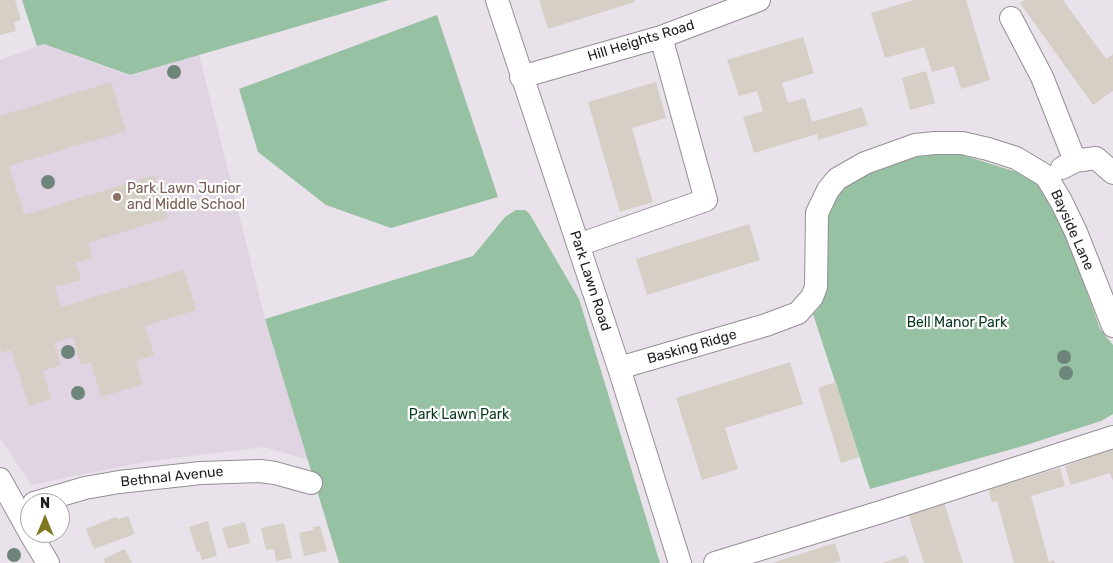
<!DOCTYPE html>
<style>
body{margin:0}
#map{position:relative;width:1113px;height:563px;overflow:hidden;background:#e9e2ea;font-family:Rubik,sans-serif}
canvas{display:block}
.north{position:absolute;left:20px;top:493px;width:50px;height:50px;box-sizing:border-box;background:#fff;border:1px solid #a5a4a5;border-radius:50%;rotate:0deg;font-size:14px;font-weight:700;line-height:20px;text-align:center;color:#1e1c1f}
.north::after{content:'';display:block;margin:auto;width:18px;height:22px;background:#7e781e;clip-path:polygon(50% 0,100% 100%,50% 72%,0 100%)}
</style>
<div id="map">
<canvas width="1113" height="563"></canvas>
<div class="north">N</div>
</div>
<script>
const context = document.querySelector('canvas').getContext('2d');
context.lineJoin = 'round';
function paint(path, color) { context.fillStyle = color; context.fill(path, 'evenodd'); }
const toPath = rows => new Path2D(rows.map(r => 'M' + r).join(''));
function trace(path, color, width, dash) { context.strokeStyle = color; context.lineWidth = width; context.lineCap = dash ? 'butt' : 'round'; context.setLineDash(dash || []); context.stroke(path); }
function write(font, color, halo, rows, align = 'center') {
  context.font = font + ' Rubik,sans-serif'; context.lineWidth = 4.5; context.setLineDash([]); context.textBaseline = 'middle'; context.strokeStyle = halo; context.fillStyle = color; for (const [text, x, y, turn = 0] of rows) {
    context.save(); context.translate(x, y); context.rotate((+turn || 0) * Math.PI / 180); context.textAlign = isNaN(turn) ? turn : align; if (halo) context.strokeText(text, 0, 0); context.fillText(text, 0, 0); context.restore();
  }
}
paint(toPath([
 [44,44,129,76,199,54,265,319,308,460,264,447,144,462,31,485,0,438,0,60]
]), '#e1d4e2');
paint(toPath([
 [22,0,389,0,130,75,44,44,37,46],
 [437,15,498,197,391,228,326,205,258,152,239,89],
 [935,153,959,154,1020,173,1037,182,1059,212,1100,329,1113,345,1113,414,1101,421,1023,446,870,489,813,314,819,308,827,292,828,267,823,226,828,198,863,174,912,157],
 [516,210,525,210,529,213,579,299,660,563,339,563,265,319,473,256,505,217]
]), '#97c1a3');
paint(toPath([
 [0,0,15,0,21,20,14,22,16,31,0,35],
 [539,0,634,0,635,2,548,29],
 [914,0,966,0,990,80,961,89,954,66,932,72,924,47,885,58,871,13],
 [1024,0,1063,0,1106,59,1113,54,1113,91,1093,105,1020,3],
 [803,37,814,73,782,83,788,103,805,98,812,122,862,107,868,125,818,140,817,134,754,153,743,117,763,111,757,91,739,96,727,60],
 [926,71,935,103,910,110,902,78],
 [111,82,126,131,9,166,24,215,155,175,168,218,88,243,92,258,76,263,81,280,55,287,61,307,184,270,196,310,145,326,154,355,136,361,143,384,101,397,91,362,81,365,73,337,54,343,61,365,43,371,51,399,29,406,11,350,2,353,0,348,0,116],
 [656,82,666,118,632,128,653,202,620,212,588,102],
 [749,224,760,260,647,295,636,259],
 [790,362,803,404,725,428,738,469,702,480,676,398],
 [836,382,859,457,841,463,818,388],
 [1113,448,1113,481,1110,473,1071,485,1065,466],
 [1060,468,1065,486,1031,496,1049,562,1054,560,1055,563,1014,563,997,501,992,502,988,489],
 [943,499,963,563,924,563,907,510],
 [128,516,135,534,94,549,86,529,115,517,119,519],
 [208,521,217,556,202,560,199,551,197,552,189,527],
 [245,522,250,543,228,549,222,528],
 [284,523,292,558,276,561,274,549,266,550,261,528],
 [320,526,327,551,304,556,299,533,313,530,313,527],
 [835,543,841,561,834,563,772,563],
 [125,549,132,563,105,563,103,559],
 [906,555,909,563,882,563]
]), '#d5cfc6');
const minor = toPath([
 [497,0,619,368,680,563],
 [1011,18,1042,77,1075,161],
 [521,77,661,37,759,0],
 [1062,168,1075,161,1096,158,1113,173],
 [578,245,706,200,661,37],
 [619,368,766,325,798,313,812,297,816,287,817,213,828,190,837,179,865,163,915,145,935,143,962,143,988,149,1016,158,1046,176,1061,201,1076,232,1113,326],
 [0,479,30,533],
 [34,503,85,488,119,482,201,473,260,471,275,473,311,483],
 [30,533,48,563],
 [715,563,884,511,1113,437]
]);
trace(minor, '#958e96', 24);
trace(minor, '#fff', 22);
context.fillStyle = '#6c8479';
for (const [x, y] of [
 [174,72],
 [48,182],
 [68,352],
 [1064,357],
 [1066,373],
 [78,393],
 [14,555]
]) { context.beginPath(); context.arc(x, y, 7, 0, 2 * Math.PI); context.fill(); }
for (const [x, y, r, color] of [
 [117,197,5,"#8d6e63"]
]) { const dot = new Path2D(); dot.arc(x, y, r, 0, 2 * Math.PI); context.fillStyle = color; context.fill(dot); trace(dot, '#fff', 2); }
write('14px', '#1e1c1f', '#fff', [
 ["Hill Heights Road",641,41,-17],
 ["Bayside Lane",1072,230,66],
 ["Park Lawn Road",590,281,72],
 ["Basking Ridge",692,347,-16],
 ["Bethnal Avenue",172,477,-6]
]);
write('14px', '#785e54', '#fff', [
 ["Park Lawn Junior",127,189],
 ["and Middle School",127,205]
], 'left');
write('14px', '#06381c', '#fff', [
 ["Bell Manor Park",957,323],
 ["Park Lawn Park",459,415]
]);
</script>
